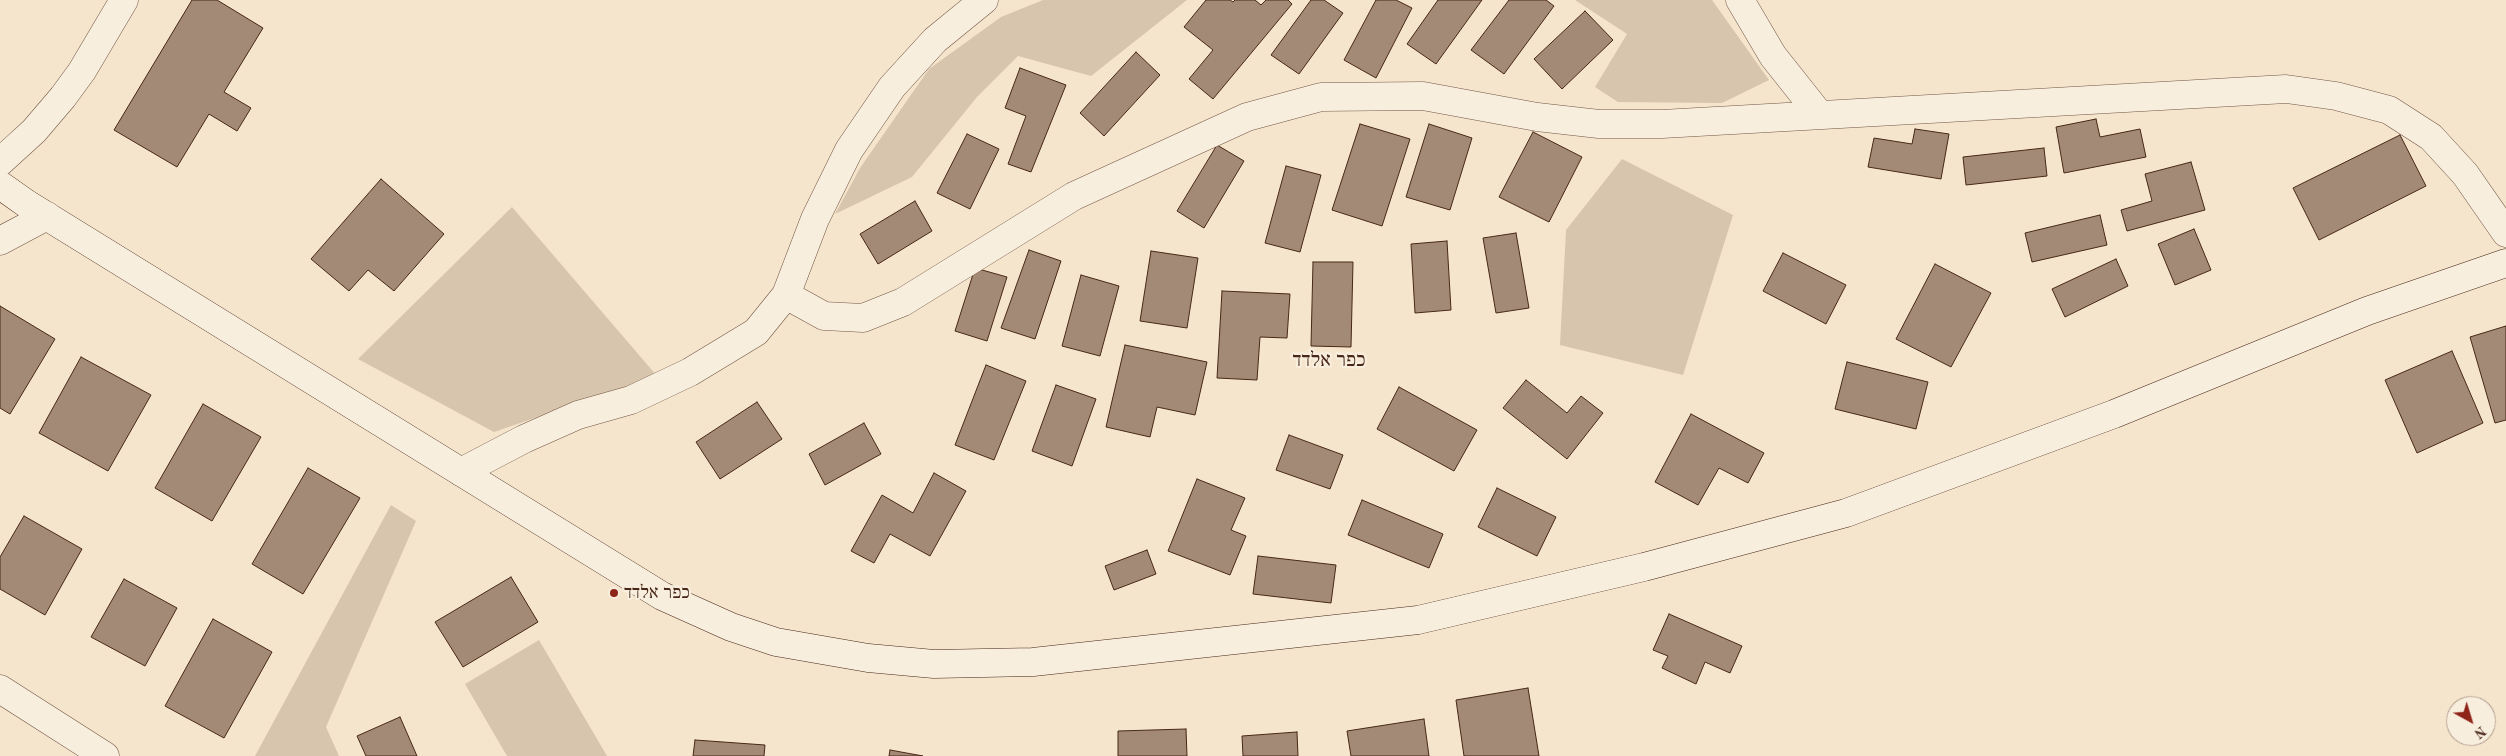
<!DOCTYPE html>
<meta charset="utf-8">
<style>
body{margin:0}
#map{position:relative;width:2506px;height:756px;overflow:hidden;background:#f5e5cd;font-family:"Old Standard TT",serif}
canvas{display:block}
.north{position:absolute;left:2446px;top:696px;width:50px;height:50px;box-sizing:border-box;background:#f8eede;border:1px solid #b29e8e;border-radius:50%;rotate:141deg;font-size:14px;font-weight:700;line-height:20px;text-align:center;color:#482717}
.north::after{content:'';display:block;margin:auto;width:18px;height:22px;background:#8f2418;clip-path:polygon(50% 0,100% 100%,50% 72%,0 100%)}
</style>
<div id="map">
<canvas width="2506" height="756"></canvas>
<div class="north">N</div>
</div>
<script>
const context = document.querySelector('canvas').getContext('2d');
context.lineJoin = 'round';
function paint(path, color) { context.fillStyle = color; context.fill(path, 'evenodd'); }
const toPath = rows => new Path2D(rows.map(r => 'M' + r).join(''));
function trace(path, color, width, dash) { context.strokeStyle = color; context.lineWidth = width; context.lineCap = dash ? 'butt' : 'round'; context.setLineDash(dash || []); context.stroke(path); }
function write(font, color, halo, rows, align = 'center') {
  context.font = font + ' "Old Standard TT","Frank Ruhl Libre",serif'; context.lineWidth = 4.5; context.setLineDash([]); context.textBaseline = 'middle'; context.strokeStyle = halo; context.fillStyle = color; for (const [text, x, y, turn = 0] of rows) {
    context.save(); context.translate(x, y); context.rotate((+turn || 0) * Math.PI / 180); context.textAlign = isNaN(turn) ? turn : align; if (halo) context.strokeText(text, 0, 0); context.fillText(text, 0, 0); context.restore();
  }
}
paint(toPath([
 [1043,0,1187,0,1091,76,1018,56,977,97,912,177,835,214,860,168,929,69,1001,17],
 [1575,0,1712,0,1769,80,1722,103,1618,102,1595,87,1627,34],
 [1622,159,1733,215,1683,375,1560,345,1566,230],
 [512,207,657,376,494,432,358,359],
 [391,505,416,521,326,727,339,756,255,756],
 [539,640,607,756,507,756,465,684]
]), '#d8c5ae');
const building = toPath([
 [192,0,217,0,263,28,224,92,251,108,237,131,209,114,177,167,114,130,192,0],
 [1206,0,1230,0,1233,2,1235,0,1255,0,1261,5,1266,0,1288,0,1292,4,1213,99,1189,79,1213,50,1184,27,1206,0],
 [1311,0,1324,0,1343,13,1299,74,1271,55,1311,0],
 [1376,0,1396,0,1412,8,1376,78,1344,60,1376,0],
 [1438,0,1482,0,1436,64,1407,44,1438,0],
 [1509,0,1546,0,1554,6,1504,74,1471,50,1509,0],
 [1585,11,1613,40,1562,89,1534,59,1585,11],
 [1136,52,1160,75,1104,136,1080,113,1136,52],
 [1020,68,1066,85,1031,172,1008,164,1026,116,1005,108,1020,68],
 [2096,119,2100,137,2140,129,2146,157,2064,173,2056,127,2096,119],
 [1360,124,1410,139,1382,226,1332,210,1360,124],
 [1429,124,1472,138,1450,210,1406,197,1429,124],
 [1915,129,1949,134,1941,179,1868,167,1874,138,1912,144,1915,129],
 [1533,132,1582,157,1549,222,1499,197,1533,132],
 [967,134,999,149,970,209,937,193,967,134],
 [2400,135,2426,186,2319,240,2293,188,2400,135],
 [1217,145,1244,161,1204,228,1177,211,1217,145],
 [2044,148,2047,176,1966,185,1963,157,2044,148],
 [2191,162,2205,210,2127,231,2121,210,2152,201,2145,174,2191,162],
 [1286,166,1321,175,1300,252,1265,243,1286,166],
 [381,179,444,234,394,291,368,270,349,291,311,259,381,179],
 [915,201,932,231,878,264,860,234,915,201],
 [2100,215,2107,245,2032,262,2025,233,2100,215],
 [2194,229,2211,270,2175,285,2158,244,2194,229],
 [1516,233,1529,308,1496,313,1483,238,1516,233],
 [1447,241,1451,310,1415,313,1411,244,1447,241],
 [1029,250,1061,261,1035,339,1001,328,1029,250],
 [1151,251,1198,258,1187,328,1140,321,1151,251],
 [1783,253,1846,285,1826,324,1763,291,1783,253],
 [2116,259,2128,286,2065,317,2052,289,2116,259],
 [1313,262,1353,262,1351,347,1311,346,1313,262],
 [1935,264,1991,293,1951,367,1896,339,1935,264],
 [975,268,1007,277,987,341,955,331,975,268],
 [1081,275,1119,286,1100,356,1062,346,1081,275],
 [1222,291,1290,294,1287,338,1260,337,1257,380,1217,378,1222,291],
 [0,306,55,339,10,414,0,408,0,306],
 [2506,326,2506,420,2495,423,2470,337,2506,326],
 [1125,345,1207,362,1195,415,1157,407,1150,437,1106,427,1125,345],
 [2452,351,2483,423,2417,453,2385,380,2452,351],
 [81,357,151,395,108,471,39,433,81,357],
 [1847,362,1928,382,1916,429,1835,409,1847,362],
 [986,365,1026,381,994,460,955,445,986,365],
 [1526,380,1567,413,1581,396,1603,413,1567,459,1503,408,1526,380],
 [1056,385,1096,399,1072,466,1032,451,1056,385],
 [1399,387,1477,430,1454,471,1377,429,1399,387],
 [757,402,782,439,720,479,696,442,757,402],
 [203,404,261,437,212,521,155,488,203,404],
 [1691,414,1764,453,1748,483,1719,468,1698,505,1655,482,1691,414],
 [864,423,881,454,825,485,809,454,864,423],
 [1289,435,1343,455,1330,489,1276,470,1289,435],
 [308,468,360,498,303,594,252,564,308,468],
 [934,473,966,491,930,556,890,534,874,563,851,551,882,495,913,513,934,473],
 [1197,479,1245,498,1231,530,1246,536,1230,575,1168,551,1197,479],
 [1497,488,1556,517,1537,556,1478,527,1497,488],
 [1362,500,1443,534,1429,568,1348,535,1362,500],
 [24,516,82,549,45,615,0,589,0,557,24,516],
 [1147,550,1156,574,1114,590,1105,566,1147,550],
 [1258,556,1336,565,1331,603,1253,594,1258,556],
 [511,577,538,622,463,667,435,622,511,577],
 [124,579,177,608,145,666,91,637,124,579],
 [1669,614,1742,646,1730,673,1705,662,1696,684,1662,668,1668,656,1653,650,1669,614],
 [213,619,272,652,224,738,165,706,213,619],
 [1528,688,1539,756,1464,756,1456,700,1528,688],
 [400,717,417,756,366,756,357,736,400,717],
 [1424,719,1429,756,1351,756,1347,731,1424,719],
 [1186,729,1187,756,1118,756,1118,731,1186,729],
 [1297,732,1298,756,1243,756,1242,736,1297,732],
 [695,740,765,745,764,756,693,756,695,740],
 [890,750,923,756,889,756,890,750]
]);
paint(building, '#a28a76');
trace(building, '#482717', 1);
const street = toPath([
 [1740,0,1773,56,1819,114],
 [0,162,34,131,63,97,82,71,124,0],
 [0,241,47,216],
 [786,295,824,316,863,318,903,302,1074,196,1247,117,1321,97,1423,96,1537,117,1599,124,1662,124,2286,89,2336,96,2389,110,2431,137,2465,174,2506,233],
 [461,472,524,439,578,415,631,400,690,372,756,332,786,295,815,219,849,150,892,87,935,40,984,0],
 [0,689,105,756]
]);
const secondary = toPath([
 [0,185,27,204,662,596,731,627,776,642,868,658,934,664,1033,662,1418,620,1644,567,1846,513,2114,414,2367,311,2506,263]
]);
trace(street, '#735644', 29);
trace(secondary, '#482717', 29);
trace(street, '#f8eede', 28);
trace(secondary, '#f8eede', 28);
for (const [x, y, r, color] of [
 [614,593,5,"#8f2418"]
]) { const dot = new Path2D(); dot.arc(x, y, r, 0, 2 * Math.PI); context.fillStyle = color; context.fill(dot); trace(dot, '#f8eede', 2); }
write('18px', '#482717', '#f8eede', [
 ["כפר אלדד",624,593]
], 'left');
write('20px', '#482717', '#f8eede', [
 ["כפר אלדד",1329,361]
]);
</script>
